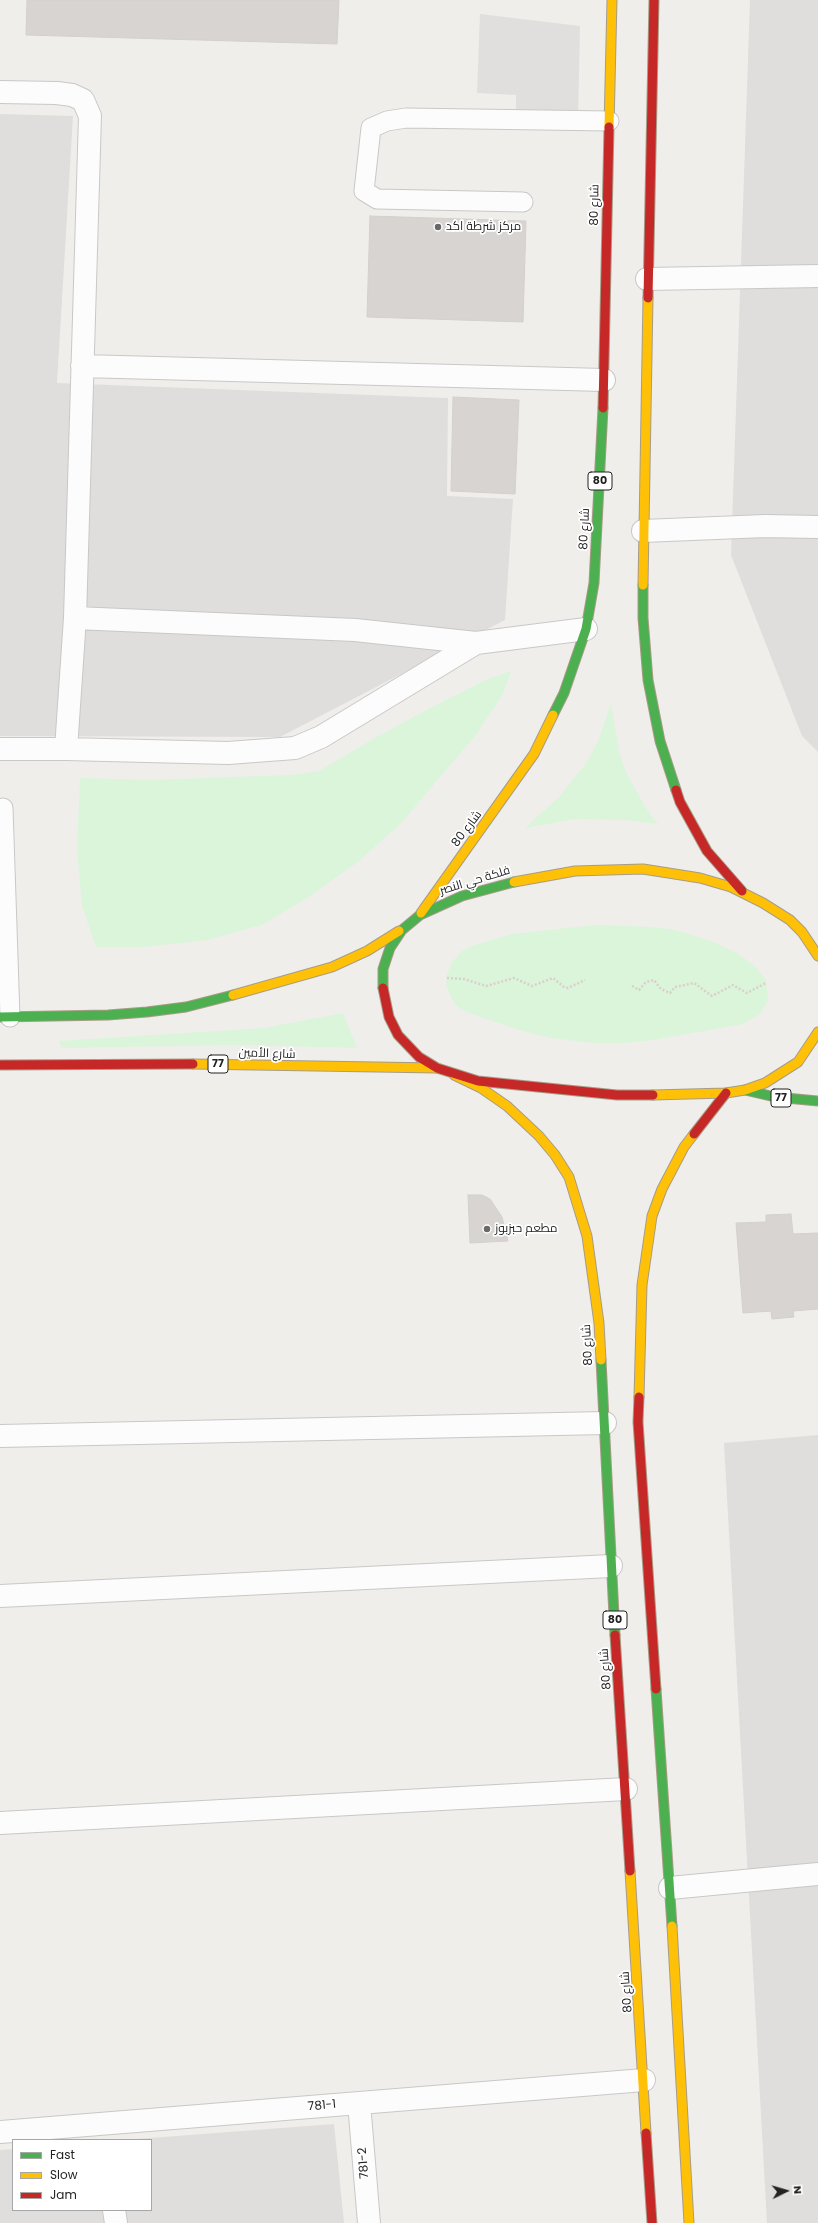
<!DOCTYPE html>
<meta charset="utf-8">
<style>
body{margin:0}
#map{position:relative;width:818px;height:2223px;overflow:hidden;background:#f0eeeb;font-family:Poppins,sans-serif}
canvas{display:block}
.legend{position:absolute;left:12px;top:2139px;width:140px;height:72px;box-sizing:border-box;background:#fff;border:1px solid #a7a7a7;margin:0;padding:5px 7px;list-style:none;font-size:12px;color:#222}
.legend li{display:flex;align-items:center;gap:8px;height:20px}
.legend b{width:20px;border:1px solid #a7a7a7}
.north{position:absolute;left:766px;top:2171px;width:40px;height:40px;-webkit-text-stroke:3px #fff;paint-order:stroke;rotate:85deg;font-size:11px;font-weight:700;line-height:16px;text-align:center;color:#222}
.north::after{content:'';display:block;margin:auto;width:14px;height:18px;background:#222;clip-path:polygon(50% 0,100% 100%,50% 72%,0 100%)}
</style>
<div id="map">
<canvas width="818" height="2223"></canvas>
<ul class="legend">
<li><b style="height:5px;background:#4caf50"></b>Fast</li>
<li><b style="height:5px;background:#ffc107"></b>Slow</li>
<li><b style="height:5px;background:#c62828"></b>Jam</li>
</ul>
<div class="north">N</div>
</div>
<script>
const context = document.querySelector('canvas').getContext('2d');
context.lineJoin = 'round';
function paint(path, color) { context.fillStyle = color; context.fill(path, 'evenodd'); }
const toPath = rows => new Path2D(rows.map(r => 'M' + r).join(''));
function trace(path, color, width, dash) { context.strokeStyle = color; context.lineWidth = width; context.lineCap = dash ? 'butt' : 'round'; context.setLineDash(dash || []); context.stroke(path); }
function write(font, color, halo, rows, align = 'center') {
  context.font = font + ' Poppins,Cairo,sans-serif'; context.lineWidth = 3.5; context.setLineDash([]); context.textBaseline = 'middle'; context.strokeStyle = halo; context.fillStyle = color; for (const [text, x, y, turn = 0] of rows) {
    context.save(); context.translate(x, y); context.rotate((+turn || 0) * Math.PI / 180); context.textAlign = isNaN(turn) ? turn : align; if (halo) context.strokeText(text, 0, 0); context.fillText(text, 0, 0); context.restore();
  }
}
paint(toPath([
 [750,0,818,0,818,752,802,736,731,555],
 [0,114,73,116,57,383,448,398,447,496,513,499,505,620,280,737,0,736],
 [818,1435,818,2223,767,2223,724,1443],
 [334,2124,344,2223,0,2223,0,2150,13,2149,13,2210,151,2210,151,2140,124,2140]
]), '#dfdedc');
paint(toPath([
 [511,671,503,694,475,736,401,823,359,861,310,896,262,925,207,940,144,947,96,947,82,906,77,850,80,778,149,780,290,775,319,771,378,736,438,704,488,679],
 [611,703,619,751,625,770,645,807,658,824,625,820,575,819,525,828,560,796,587,762,599,739],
 [595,925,654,927,675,930,711,941,737,953,755,966,766,980,768,1000,760,1014,743,1024,653,1040,624,1043,593,1043,551,1038,523,1031,469,1013,459,1008,452,1000,446,984,447,974,452,962,462,951,471,946,512,934],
 [343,1013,357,1048,238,1045,61,1048,59,1041,264,1028]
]), '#daf5da');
paint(toPath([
 [480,14,580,26,578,123,516,126,516,95,477,93]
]), '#e0dfde');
const building = toPath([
 [27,0,339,0,337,44,26,35,27,0],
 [370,216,526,221,523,322,367,317,370,216],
 [453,397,519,400,515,494,451,491,453,397],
 [468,1195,482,1195,490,1199,502,1217,508,1241,470,1243,468,1195],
 [791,1214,793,1234,818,1233,818,1309,793,1311,794,1317,772,1319,771,1311,743,1313,736,1223,766,1222,766,1215,791,1214]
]);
paint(building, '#d7d4d2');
trace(building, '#d3d0cc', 1);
const lane = toPath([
 [523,202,377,199,364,191,371,128,387,121,406,118,609,121],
 [3,808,10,1017]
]);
const street = toPath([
 [0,92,57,93,72,95,83,100,90,116,75,618,66,749],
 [647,279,818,276],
 [82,366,604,380],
 [643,531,765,526,818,527],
 [75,618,355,630,476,643],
 [0,749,66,749,228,753,295,748,321,737,476,643,586,629],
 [0,1436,605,1423],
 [0,1596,611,1566],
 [0,1823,626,1789],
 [670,1888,818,1874],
 [359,2103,369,2223],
 [0,2132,644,2080],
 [114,2210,116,2223]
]);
const fast = toPath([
 [643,585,643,618,648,680,660,741,676,790],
 [553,715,564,693,586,629,594,583,603,408],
 [383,988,383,969,390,948,402,930,420,915,462,896,514,882],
 [0,1017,108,1015,147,1012,186,1007,233,995],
 [745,1090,775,1097,818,1101],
 [601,1360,615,1635],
 [656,1689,672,1926]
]);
const slow = toPath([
 [609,127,612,0],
 [643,585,648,298],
 [514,882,575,871,643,869,700,878,731,887,763,903,790,920,802,932,818,956],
 [421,913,534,754,553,715],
 [233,995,332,967,367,951,399,931],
 [193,1064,437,1068],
 [454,1075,481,1088,507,1106,539,1136,555,1155,569,1177,587,1236,599,1323,601,1360],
 [653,1095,726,1093,745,1090,765,1083,798,1062,818,1032],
 [639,1397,642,1285,652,1216,662,1189,684,1147,694,1134],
 [630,1871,646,2133],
 [672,1926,689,2223]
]);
const jam = toPath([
 [648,298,654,0],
 [603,408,609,127],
 [676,790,680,802,707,851,742,891],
 [383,988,389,1017,398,1035,419,1057,437,1068,478,1081,617,1095,653,1095],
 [0,1065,193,1064],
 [694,1134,726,1093],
 [639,1397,638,1422,656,1689],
 [615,1635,630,1871],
 [646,2133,652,2223]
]);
trace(lane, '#c9c8c7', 21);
trace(street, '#c9c8c7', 24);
trace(fast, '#a79c86', 11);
trace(slow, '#a79c86', 11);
trace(jam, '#a79c86', 11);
trace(toPath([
 [447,978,464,979,486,986,514,978,532,986,553,978,564,987,568,988,585,980],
 [632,986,639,990,646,982,654,980,661,989,670,993,675,987,694,983,712,996,733,985,747,993,766,983]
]), '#dccecd', 2.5, [2, 2]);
trace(lane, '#fdfcfc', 19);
trace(street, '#fdfcfc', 22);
trace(fast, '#4caf50', 9);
trace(slow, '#ffc107', 9);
trace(jam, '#c62828', 9);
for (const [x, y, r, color] of [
 [438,227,4,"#6a6968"],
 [487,1229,4,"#6a6968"]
]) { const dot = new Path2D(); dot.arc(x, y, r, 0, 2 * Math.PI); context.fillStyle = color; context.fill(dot); trace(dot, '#fff', 1.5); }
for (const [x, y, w] of [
 [600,481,24],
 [218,1064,20],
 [781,1098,20],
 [615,1620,24]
]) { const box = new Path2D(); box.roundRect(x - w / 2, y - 9, w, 18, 3); context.fillStyle = '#fff'; context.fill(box); trace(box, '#222', 1); }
write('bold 11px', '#222', null, [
 ["80",600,481],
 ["77",218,1064],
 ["77",781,1098],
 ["80",615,1620]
]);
write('12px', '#222', '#fff', [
 ["شارع 80",595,205,-89],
 ["شارع 80",585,529,-87],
 ["شارع 80",467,829,-53],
 ["فلكة حي النصر",475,881,-17],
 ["شارع الأمين",267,1054,2],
 ["شارع 80",588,1345,-93],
 ["شارع 80",606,1669,-94],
 ["شارع 80",627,1992,-94],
 ["781-1",322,2106,-5],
 ["781-2",364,2163,-95]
]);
write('12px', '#222', '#fff', [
 ["مركز شرطة اكد",446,227],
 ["مطعم حبزبوز",495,1229]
], 'left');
</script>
